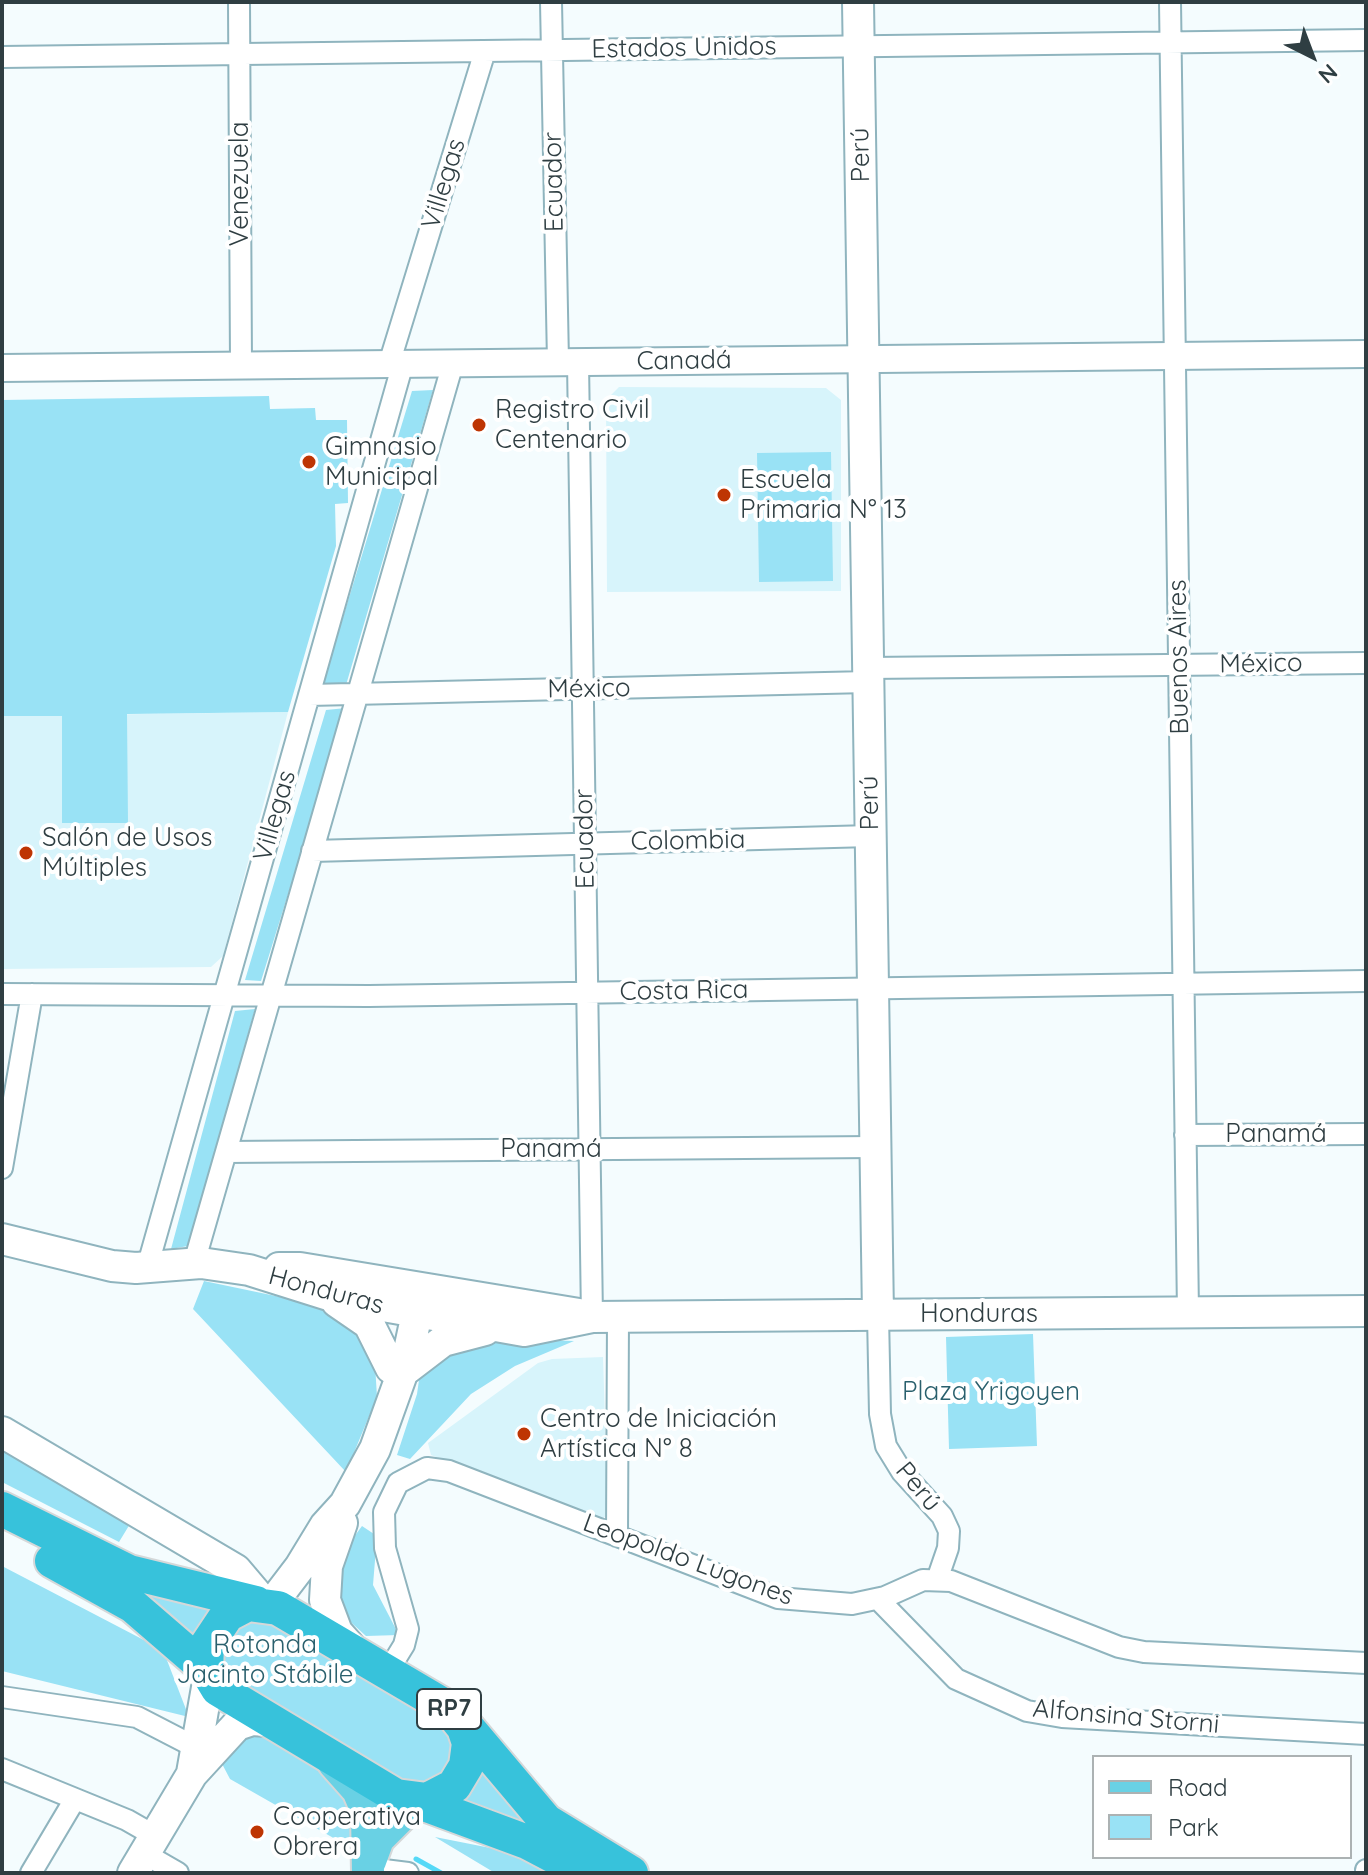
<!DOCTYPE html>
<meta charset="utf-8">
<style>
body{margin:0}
#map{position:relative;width:1368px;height:1875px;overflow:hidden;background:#f4fcfe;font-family:Quicksand,sans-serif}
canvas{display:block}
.frame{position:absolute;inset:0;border:4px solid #2f3e42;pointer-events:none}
.legend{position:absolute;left:1092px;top:1755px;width:260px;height:104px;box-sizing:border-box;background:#fff;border:2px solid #acb2b3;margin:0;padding:10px 14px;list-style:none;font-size:24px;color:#2f3e42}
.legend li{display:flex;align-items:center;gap:16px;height:40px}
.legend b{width:40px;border:2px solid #acb2b3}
.north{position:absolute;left:1272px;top:16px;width:80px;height:80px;-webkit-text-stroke:6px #fff;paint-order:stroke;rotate:138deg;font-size:22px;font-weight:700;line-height:32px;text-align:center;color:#2f3e42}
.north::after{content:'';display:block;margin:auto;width:28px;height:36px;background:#2f3e42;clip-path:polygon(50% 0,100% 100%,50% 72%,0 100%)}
</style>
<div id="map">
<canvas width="1368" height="1875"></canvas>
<div class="frame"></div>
<ul class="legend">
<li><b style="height:10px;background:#69d1e4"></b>Road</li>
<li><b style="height:22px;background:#99e2f5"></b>Park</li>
</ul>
<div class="north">N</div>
</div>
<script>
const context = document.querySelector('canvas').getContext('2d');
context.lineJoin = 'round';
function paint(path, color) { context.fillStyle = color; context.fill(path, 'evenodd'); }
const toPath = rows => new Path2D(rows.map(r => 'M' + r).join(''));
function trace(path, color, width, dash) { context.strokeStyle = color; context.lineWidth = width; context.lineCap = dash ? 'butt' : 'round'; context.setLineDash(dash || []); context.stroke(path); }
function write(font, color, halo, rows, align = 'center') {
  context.font = font + ' Quicksand,sans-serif'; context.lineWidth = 8; context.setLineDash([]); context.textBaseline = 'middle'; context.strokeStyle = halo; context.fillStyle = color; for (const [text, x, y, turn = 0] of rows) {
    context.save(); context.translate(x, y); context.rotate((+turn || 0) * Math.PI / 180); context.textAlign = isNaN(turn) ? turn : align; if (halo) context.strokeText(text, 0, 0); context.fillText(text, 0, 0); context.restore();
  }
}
paint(toPath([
 [619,387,826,388,841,400,841,591,607,592,606,400],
 [288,712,223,956,211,967,2,969,2,716],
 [603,1357,608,1514,599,1522,431,1455,428,1443,538,1363,552,1359]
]), '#d7f4fb');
paint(toPath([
 [433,390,346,685,323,683,412,391],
 [269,396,270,409,315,408,316,420,347,420,348,503,335,504,336,546,288,712,127,714,128,823,62,823,62,716,2,716,2,400],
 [831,452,833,581,759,582,757,453],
 [346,708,261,981,245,980,326,710],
 [255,1009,188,1246,171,1249,235,1011],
 [204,1281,314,1304,349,1321,367,1339,375,1364,377,1397,346,1472,193,1309],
 [1033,1334,1037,1446,949,1449,946,1337],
 [515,1339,574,1341,515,1366,471,1394,410,1459,397,1455,417,1394,420,1373,441,1353,480,1342],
 [2,1445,133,1519,119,1542,2,1482],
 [362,1526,377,1536,373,1585,399,1635,366,1636,345,1617,340,1598,345,1549],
 [2,1566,163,1650,189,1717,2,1671],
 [125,1570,220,1602,197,1639,152,1608],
 [272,1617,452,1727,456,1766,417,1792,236,1691,215,1664,234,1622],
 [258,1728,339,1779,359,1811,358,1852,230,1779,220,1760],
 [479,1768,558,1844,455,1802],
 [435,1837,526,1855,557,1873,495,1873]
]), '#99e2f5');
trace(toPath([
 [416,1859,441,1873]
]), '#55d9f7', 5);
const minor = toPath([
 [239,2,241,365],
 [551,2,558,362],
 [1170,2,1188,1312],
 [2,57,1366,40],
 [578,362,592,1317],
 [389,364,485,51],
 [868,668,1366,663],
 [309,695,868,682],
 [312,851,871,836],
 [2,994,369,996,1366,981],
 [1185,1135,1366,1134],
 [226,1152,875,1147],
 [2,1168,32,994],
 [194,1263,453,363],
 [147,1268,403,363],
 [878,1315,880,1414,886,1446,902,1472,942,1516,949,1531,948,1548,937,1580],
 [617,1536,618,1317],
 [878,1599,956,1679,1027,1711,1062,1717,1366,1734],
 [388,1671,404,1645,408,1629,385,1548,384,1512,398,1483,427,1468,449,1471,778,1598,852,1604,885,1597,923,1580,951,1581,1119,1647,1144,1652,1366,1663],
 [2,1697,137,1717,197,1748],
 [2,1769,127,1820,155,1836],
 [145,1854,178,1873],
 [368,1868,408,1873],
 [31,1873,75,1799],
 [1366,1873,1366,1870]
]);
const tertiary = toPath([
 [2,368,1366,354]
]);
const secondary = toPath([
 [858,2,878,1315],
 [2,1239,112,1266,136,1268,201,1263,249,1270,338,1298,524,1331,592,1317,1366,1311],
 [279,1268,300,1268,579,1314],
 [337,1302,369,1324,391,1368],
 [405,1370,443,1341,485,1330],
 [2,1432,236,1570,264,1603],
 [342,1523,327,1566,325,1600,337,1632,354,1651],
 [271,1605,300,1567,325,1526,345,1504,375,1449,407,1360,417,1313,414,1289],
 [192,1773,209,1676],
 [133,1873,192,1774,237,1725,252,1720,267,1721]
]);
const primary = toPath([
 [334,1763,358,1790,367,1811,368,1873],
 [370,1861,378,1839,416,1801]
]);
const trunk = toPath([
 [2,1509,129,1572,256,1603],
 [52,1561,133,1606,206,1669],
 [248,1604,278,1608,448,1708,464,1728,469,1743,466,1766,454,1786,427,1800,396,1796,218,1689,206,1669,207,1645,227,1615,248,1604],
 [461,1720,546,1821,631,1873],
 [419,1802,527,1842,586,1873]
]);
trace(minor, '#8fb4be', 24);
trace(tertiary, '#8fb4be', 30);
trace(secondary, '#8fb4be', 34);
trace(primary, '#d5d8d9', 36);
trace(trunk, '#d5d8d9', 38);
trace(minor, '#fff', 20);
trace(tertiary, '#fff', 26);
trace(secondary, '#fff', 30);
trace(primary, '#69d1e4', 32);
trace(trunk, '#37c2db', 34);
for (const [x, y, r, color] of [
 [479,425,8,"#be3503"],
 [309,462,8,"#be3503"],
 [724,495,8,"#be3503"],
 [26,853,8,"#be3503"],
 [524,1434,8,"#be3503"],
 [257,1832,8,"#be3503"]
]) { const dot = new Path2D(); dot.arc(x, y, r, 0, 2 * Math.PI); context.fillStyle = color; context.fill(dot); trace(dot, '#fff', 3); }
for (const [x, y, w] of [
 [449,1709,64]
]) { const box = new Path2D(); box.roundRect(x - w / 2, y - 20, w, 40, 6); context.fillStyle = '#fff'; context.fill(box); trace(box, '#2f3e42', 2); }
write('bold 24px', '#2f3e42', null, [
 ["RP7",449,1709]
]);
write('26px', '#2f3e42', '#fff', [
 ["Estados Unidos",684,48,-1],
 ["Perú",861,155,-91],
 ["Ecuador",554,182,-91],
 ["Venezuela",240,184,-90],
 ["Villegas",444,184,-73],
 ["Canadá",684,361,-1],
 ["Buenos Aires",1179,657,-91],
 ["México",1261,664,-1],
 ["México",589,689,-1],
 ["Perú",870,803,-91],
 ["Villegas",275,816,-74],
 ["Ecuador",585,839,-91],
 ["Colombia",688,841,-1],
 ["Costa Rica",684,991,-1],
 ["Panamá",1276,1134],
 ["Panamá",551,1149],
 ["Honduras",326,1291,15],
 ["Honduras",979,1314],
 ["Perú",918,1487,50],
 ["Leopoldo Lugones",688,1560,20],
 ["Alfonsina Storni",1126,1717,5]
]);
write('26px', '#2f3e42', '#fff', [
 ["Registro Civil",495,410],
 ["Centenario",495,440],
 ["Gimnasio",325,447],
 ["Municipal",325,477],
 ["Escuela",740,480],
 ["Primaria N° 13",740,510],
 ["Salón de Usos",42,838],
 ["Múltiples",42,868],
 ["Centro de Iniciación",540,1419],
 ["Artística N° 8",540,1449],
 ["Cooperativa",273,1817],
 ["Obrera",273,1847]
], 'left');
write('26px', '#2a606d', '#fff', [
 ["Plaza Yrigoyen",991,1392],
 ["Rotonda",265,1645],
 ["Jacinto Stábile",265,1675]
]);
</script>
